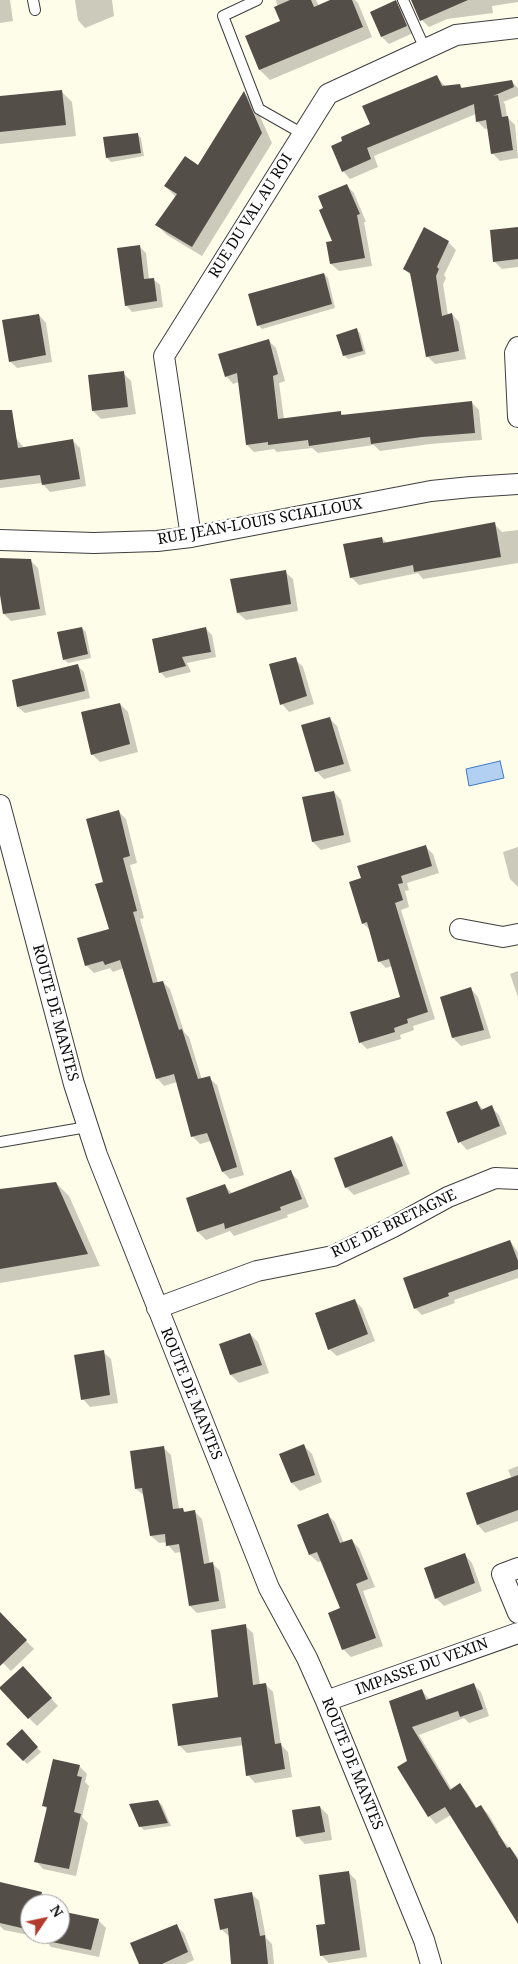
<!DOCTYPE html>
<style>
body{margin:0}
#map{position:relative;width:518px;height:1964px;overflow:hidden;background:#fefdea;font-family:"Noto Serif",serif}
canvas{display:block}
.north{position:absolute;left:20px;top:1894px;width:50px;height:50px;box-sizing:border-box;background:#fff;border:1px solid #9d9d9d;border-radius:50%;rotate:56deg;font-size:14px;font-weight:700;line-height:20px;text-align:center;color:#0b0b0b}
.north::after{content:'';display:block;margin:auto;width:18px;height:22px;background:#b3392b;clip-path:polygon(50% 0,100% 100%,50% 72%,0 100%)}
</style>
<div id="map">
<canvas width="518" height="1964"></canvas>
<div class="north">N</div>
</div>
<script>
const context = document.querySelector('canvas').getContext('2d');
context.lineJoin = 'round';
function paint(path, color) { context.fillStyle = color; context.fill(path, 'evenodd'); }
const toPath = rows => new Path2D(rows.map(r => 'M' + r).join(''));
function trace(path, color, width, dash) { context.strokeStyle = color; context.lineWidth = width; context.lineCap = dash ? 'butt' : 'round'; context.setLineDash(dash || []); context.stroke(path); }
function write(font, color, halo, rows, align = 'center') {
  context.font = font + ' "Noto Serif",serif'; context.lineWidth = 5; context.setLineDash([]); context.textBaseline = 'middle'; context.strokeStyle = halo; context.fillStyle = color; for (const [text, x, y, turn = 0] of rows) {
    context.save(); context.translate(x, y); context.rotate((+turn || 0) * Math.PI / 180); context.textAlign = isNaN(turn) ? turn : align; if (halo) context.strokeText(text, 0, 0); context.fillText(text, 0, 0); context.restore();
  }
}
const water = toPath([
 [500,761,504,778,469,786,466,769,500,761]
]);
paint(water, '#b1d0f2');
trace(water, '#3c7ac5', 1);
paint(toPath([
 [0,0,10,0,13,21,0,23],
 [75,0,112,0,114,16,85,28,78,20],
 [276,0,316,0,319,6,333,0,355,0,358,3,372,37,270,80,260,70,246,36,281,22],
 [412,0,518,0,518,2,492,6,493,13,447,19,429,27,422,20],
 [395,2,402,9,413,33,389,44,382,37,372,12],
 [437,77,446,87,460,85,463,89,511,81,518,88,518,96,503,102,505,104,507,117,515,125,518,158,500,161,492,153,489,128,485,129,477,121,476,114,374,156,378,167,350,179,343,171,372,125],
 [61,91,72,102,76,136,0,144,0,97],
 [244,93,254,103,272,143,202,256,167,235,157,225,176,197,165,186,198,167],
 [137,134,141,138,144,156,111,162,107,158],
 [347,186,354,193,366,222,364,222,372,266,339,271,331,264],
 [518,228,518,267,502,269,494,261],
 [448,242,456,250,444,275,446,278,443,284,448,315,452,314,459,322,466,359,435,364,427,356,412,276,404,269],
 [139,246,146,253,149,279,153,279,160,285,163,307,132,312,126,305],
 [324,274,328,278,335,308,262,329,258,325],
 [39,315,46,323,52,362,17,368,10,361],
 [356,330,360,333,366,354,348,359,344,355],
 [268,340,276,348,285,381,279,383,284,419,340,412,344,416,471,402,479,410,482,440,430,444,380,451,374,445,318,453,312,448,277,452,274,449,254,452,247,445,239,382,233,384,226,376],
 [123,373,131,381,136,414,101,419,93,411,89,376],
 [16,438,24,448,73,441,80,448,86,486,50,492,42,483,0,488,0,440],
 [494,524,502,532,518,530,518,563,423,579,418,573,359,585,351,577,382,538,387,543],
 [31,561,38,568,46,615,11,621,4,614,0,575],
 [285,572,293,579,298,611,246,620,238,613],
 [82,628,86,632,91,658,68,663,64,659],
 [206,629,212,635,216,657,187,663,191,672,166,678,160,672],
 [295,659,303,667,314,704,289,712,282,704],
 [78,666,84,672,90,698,25,713,18,707],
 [120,704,128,712,138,752,100,762,92,754],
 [329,718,337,726,351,771,324,779,316,771],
 [334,792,341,800,351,842,321,850,313,842],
 [118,811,126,819,137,863,130,865,144,918,140,919,158,983,163,982,170,989,184,1032,189,1037,202,1080,209,1078,217,1085,244,1175,230,1179,223,1172,211,1141,200,1144,193,1137,177,1082,164,1086,157,1078,124,968,113,972,110,968,94,973,86,965,110,930,104,883],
 [426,847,433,854,439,873,407,883,409,890,405,891,409,907,401,910,435,1019,413,1026,414,1030,400,1035,401,1039,367,1049,360,1042,402,998,392,966,386,968,379,961,370,930,363,923,362,879],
 [518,847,518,887,510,879,503,852],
 [518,971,518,997,510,974],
 [471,989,478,997,491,1038,461,1046,453,1038,442,998],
 [477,1103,484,1110,491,1107,499,1115,507,1134,467,1150,460,1142],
 [392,1137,399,1145,410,1174,354,1195,346,1187],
 [290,1172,298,1180,309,1207,287,1215,288,1217,234,1236,230,1231,206,1240,198,1232,187,1199,225,1186,233,1194],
 [56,1183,69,1196,100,1266,0,1283,0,1191],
 [510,1241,518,1252,518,1278,454,1300,455,1303,422,1315,415,1308],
 [354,1300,362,1308,375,1341,337,1356,329,1349],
 [250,1334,258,1342,269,1373,239,1383,231,1375,221,1345],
 [103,1352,111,1359,118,1403,90,1407,83,1399],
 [304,1446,312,1454,322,1482,300,1491,292,1483,281,1455],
 [164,1448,171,1455,179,1509,182,1509,186,1513,195,1512,202,1519,210,1564,213,1564,220,1571,226,1608,197,1613,190,1606,181,1552,175,1553,168,1545,167,1542,159,1543,151,1536,145,1496,136,1489],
 [518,1466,518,1521,485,1533,478,1525,512,1479,508,1470],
 [327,1514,335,1522,344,1543,351,1540,359,1548,375,1587,363,1591,383,1646,351,1657,343,1649,342,1609,322,1561,318,1562,310,1555,299,1525],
 [465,1555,472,1563,482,1591,444,1606,436,1598],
 [1,1615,34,1649,11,1671,0,1660],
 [245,1626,253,1633,260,1685,265,1684,273,1692,281,1745,288,1752,292,1777,255,1783,248,1775,244,1745,187,1753,179,1745,220,1698],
 [30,1675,58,1706,37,1726,29,1718],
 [474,1685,481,1692,489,1716,469,1723,464,1718,419,1735,452,1790,460,1785,467,1792,477,1809,481,1807,488,1814,499,1832,497,1834,518,1857,518,1914,451,1815,436,1824,429,1816,409,1761,390,1702,422,1691,430,1700],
 [22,1731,41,1752,27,1764,8,1744],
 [79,1766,87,1774,85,1782,89,1786,82,1817,88,1823,76,1876,43,1869,36,1861,48,1810,43,1805],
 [158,1801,162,1805,171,1826,144,1830,140,1826],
 [320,1807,328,1815,332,1840,305,1844,297,1836],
 [348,1872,356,1880,367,1957,329,1963,321,1955,326,1925],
 [0,1884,41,1893,49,1900,48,1904,30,1904,30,1934,60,1934,60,1912,98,1920,106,1928,99,1957,51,1947,44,1938,4,1930,0,1926],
 [251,1893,259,1901,266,1938,272,1944,274,1964,232,1964,230,1937,221,1929],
 [176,1926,184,1933,194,1960,185,1964,141,1964]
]), '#0003');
paint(toPath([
 [290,0,311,0,314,7,330,0,352,0,363,27,259,70,245,36,280,21,274,7],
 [396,0,407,26,381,37,370,12],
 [411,0,468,0,420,21],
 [437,75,442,86,460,84,461,88,512,80,514,87,493,96,498,95,502,117,508,116,513,150,491,154,486,120,476,122,474,104,367,148,371,159,342,172,331,146,342,141,341,137,370,124,362,106],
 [62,90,66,125,0,132,0,96],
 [244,91,262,133,192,247,155,225,177,194,164,186,185,156,198,165],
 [138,133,141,153,106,158,103,137],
 [347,184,360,214,357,215,365,258,330,264,326,242,332,241,319,210,323,208,318,196],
 [424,227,449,241,437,267,439,269,436,276,442,316,452,313,459,351,426,357,410,273,403,269],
 [518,227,518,259,493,262,490,230],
 [140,245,144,279,154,278,157,301,125,306,117,248],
 [324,273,332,304,257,326,248,294],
 [39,314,46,355,9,362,2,320],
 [357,328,363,351,343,356,336,335],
 [269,339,278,374,273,376,278,419,341,411,341,415,472,401,475,433,422,437,371,444,370,437,309,446,308,440,268,445,268,442,246,445,237,373,225,377,218,354],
 [124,371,128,407,92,411,88,375],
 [0,410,12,410,18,448,73,439,80,479,42,485,40,475,0,480],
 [495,522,501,557,414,572,413,565,350,578,343,544,382,537,383,543],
 [0,558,31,559,40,609,3,614,0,595],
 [286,570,291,604,237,613,230,579],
 [82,627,88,654,63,660,57,632],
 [206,627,211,652,182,657,186,666,159,673,152,639],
 [296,657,307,696,280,705,269,664],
 [78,664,85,691,17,707,12,680],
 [120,703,130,744,91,755,81,712],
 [330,717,344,764,315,772,301,725],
 [334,791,344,835,312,842,302,797],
 [119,810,130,856,123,858,137,911,133,912,153,983,163,981,179,1030,182,1029,198,1079,210,1076,237,1167,222,1172,207,1133,191,1137,174,1074,156,1079,120,960,105,965,103,961,85,966,77,938,109,929,95,884,103,882,86,819],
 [426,845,432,866,401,876,403,883,398,884,403,900,395,903,428,1012,407,1019,408,1023,394,1028,395,1032,359,1043,350,1012,400,997,389,959,378,962,367,922,362,924,349,882,361,878,357,866],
 [471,987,484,1030,452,1038,440,997],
 [477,1101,481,1110,492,1105,500,1126,458,1143,446,1112],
 [392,1136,403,1166,345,1188,334,1158],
 [291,1170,302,1199,280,1207,281,1210,225,1229,224,1223,197,1232,186,1198,225,1184,229,1194],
 [56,1182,88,1254,0,1269,0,1189],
 [510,1240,518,1261,518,1269,448,1293,449,1296,414,1309,403,1278],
 [355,1299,368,1334,328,1350,315,1313],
 [250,1333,262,1365,230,1375,219,1344],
 [104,1350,110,1395,81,1400,74,1355],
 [304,1444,315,1475,291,1483,279,1454],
 [164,1446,173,1509,183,1508,184,1512,195,1510,204,1564,213,1562,219,1601,189,1606,179,1544,166,1546,165,1534,150,1536,142,1488,135,1489,130,1451],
 [518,1475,518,1510,477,1525,466,1493],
 [328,1513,340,1543,352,1539,368,1579,356,1584,376,1638,342,1650,328,1613,340,1608,317,1552,309,1555,297,1525],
 [465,1553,475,1583,435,1599,424,1568],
 [0,1612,27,1640,0,1666],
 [246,1624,253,1685,266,1683,275,1744,281,1743,285,1769,246,1776,241,1737,178,1746,172,1704,218,1697,211,1630],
 [23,1666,52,1698,28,1719,0,1689,0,1687],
 [474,1683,483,1709,460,1717,458,1711,412,1727,450,1790,460,1783,476,1808,481,1805,507,1848,510,1847,518,1860,518,1924,445,1807,428,1817,397,1767,407,1761,389,1701,422,1689,426,1700],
 [22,1729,38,1747,23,1761,6,1744],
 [53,1759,80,1765,77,1776,82,1777,74,1812,81,1814,69,1869,34,1862,47,1807,42,1806],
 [158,1800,168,1823,139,1827,129,1804],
 [320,1806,325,1832,296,1837,292,1810],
 [349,1871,360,1950,320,1956,316,1925,325,1924,319,1875],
 [0,1882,42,1892,39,1904,30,1904,30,1930,0,1923],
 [252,1892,260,1936,265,1935,268,1964,231,1964,228,1928,220,1930,214,1899],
 [60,1911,99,1919,91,1950,42,1940,43,1934,60,1934],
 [177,1924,188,1952,162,1964,139,1964,130,1943]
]), '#534e48');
const lane = toPath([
 [33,0,35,10],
 [257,0,223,16,259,109,303,134],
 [403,0,425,49],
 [0,1142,87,1127]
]);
const street = toPath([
 [518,347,515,353,518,417],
 [191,537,164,356,328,94,456,35,518,28],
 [0,540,94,543,157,541,191,537,431,491,471,487,518,484],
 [0,805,74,1084,97,1155,269,1588,307,1658,326,1701,424,1940,431,1964],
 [460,929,503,937,518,934],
 [157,1308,257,1271,333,1256,393,1227,448,1197,495,1178,518,1179],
 [518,1568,502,1574,518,1613],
 [326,1701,518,1633]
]);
trace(lane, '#3e3e3e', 12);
trace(street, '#3e3e3e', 22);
trace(lane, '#fff', 10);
trace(street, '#fff', 20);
write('15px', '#0b0b0b', '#fff', [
 ["RUE DU VAL AU ROI",251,216,-58],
 ["RUE JEAN-LOUIS SCIALLOUX",260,522,-10],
 ["ROUTE DE MANTES",55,1013,75],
 ["RUE DE BRETAGNE",394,1224,-26],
 ["ROUTE DE MANTES",191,1394,68],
 ["IMPASSE DU VEXIN",422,1667,-20],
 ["ROUTE DE MANTES",352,1764,68]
]);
</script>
